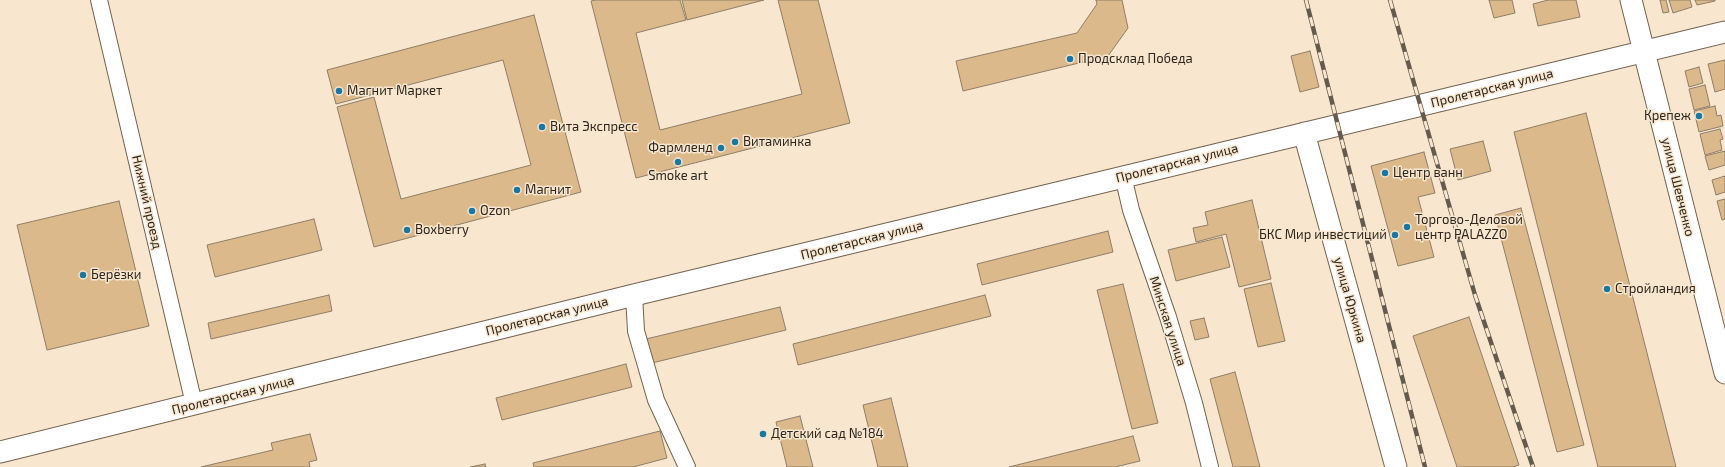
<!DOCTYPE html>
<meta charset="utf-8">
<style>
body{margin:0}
canvas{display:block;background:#f8e6cf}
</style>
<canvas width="1725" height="467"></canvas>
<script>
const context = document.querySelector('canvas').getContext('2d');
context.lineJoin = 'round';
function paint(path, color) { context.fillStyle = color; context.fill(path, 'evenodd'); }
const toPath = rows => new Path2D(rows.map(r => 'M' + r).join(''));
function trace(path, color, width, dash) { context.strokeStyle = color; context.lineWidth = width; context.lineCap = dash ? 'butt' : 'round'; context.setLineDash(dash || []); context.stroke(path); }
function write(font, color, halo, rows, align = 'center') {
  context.font = font + ' "Exo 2",sans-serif'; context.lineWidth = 3; context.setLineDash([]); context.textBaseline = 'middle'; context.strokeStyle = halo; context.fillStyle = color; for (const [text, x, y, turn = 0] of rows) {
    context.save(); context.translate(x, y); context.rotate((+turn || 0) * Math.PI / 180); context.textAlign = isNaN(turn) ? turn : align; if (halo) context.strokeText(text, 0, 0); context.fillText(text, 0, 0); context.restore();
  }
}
const building = toPath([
 [595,0,680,0,686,20,636,33,660,130,802,94,778,0,818,0,850,123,636,178,591,1,595,0],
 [682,0,764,0,687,20,682,0],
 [1096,0,1122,0,1128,28,1108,56,963,91,956,61,1077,33,1097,4,1096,0],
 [1489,0,1512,0,1515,13,1494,18,1489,0],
 [1548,0,1576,0,1580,17,1538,26,1533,4,1548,0],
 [1660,0,1666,0,1669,12,1663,13,1660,0],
 [1669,0,1690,0,1692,7,1673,13,1669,0],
 [1695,0,1715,0,1715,1,1697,5,1695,0],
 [534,15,581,192,374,247,337,107,374,97,401,199,531,165,503,60,336,104,327,70,534,15],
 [1310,51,1319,87,1300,92,1291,56,1310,51],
 [1725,60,1725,89,1715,92,1708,64,1725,60],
 [1699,67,1703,83,1689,87,1685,71,1699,67],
 [1705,85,1710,106,1694,110,1689,89,1705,85],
 [1715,106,1717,116,1721,115,1723,126,1699,132,1694,111,1715,106],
 [1586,113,1676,467,1598,467,1514,132,1586,113],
 [1720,129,1723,139,1720,140,1722,150,1705,155,1700,134,1720,129],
 [1483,141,1491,171,1458,180,1450,149,1483,141],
 [1725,151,1725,165,1709,170,1705,156,1725,151],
 [1424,152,1435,193,1418,197,1434,257,1398,266,1371,166,1424,152],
 [1725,176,1725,192,1716,195,1712,180,1725,176],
 [1725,199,1725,219,1722,220,1717,201,1725,199],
 [1252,200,1271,279,1239,287,1226,234,1196,242,1193,228,1208,225,1205,212,1252,200],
 [119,201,149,326,47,350,17,225,119,201],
 [1521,208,1584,445,1557,452,1495,215,1521,208],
 [314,219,322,250,215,277,207,245,314,219],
 [1108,231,1113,252,982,285,977,264,1108,231],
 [1222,237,1230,267,1176,281,1168,250,1222,237],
 [1271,283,1285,341,1258,347,1244,289,1271,283],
 [1123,284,1158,423,1132,429,1097,290,1123,284],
 [329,295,332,311,211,339,208,323,329,295],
 [985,295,991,316,798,365,793,344,985,295],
 [780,307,786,330,652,363,646,339,780,307],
 [1469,317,1519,465,1513,467,1457,467,1413,336,1469,317],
 [1204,318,1209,337,1195,340,1190,321,1204,318],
 [626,364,632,387,502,420,496,398,626,364],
 [1235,372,1260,467,1233,467,1210,379,1235,372],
 [891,398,908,467,878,467,863,405,891,398],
 [800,416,813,467,787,467,776,422,800,416],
 [660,431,667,458,633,467,534,467,533,463,660,431],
 [310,434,317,460,309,462,310,467,201,467,273,450,271,443,310,434],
 [1133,436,1140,461,1115,467,1009,467,1133,436],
 [485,464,486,467,470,467,485,464]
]);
paint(building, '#dcb98a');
trace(building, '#8e7e68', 1);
const minor = toPath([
 [99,0,194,404],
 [1123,176,1131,210,1168,317,1194,403,1210,467],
 [634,295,636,331,656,400,687,467]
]);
const major = toPath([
 [1631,0,1725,373],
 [1304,133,1396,467],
 [0,452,634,295,1725,32]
]);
trace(minor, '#73634f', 18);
trace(major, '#73634f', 23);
trace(minor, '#fff', 16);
trace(major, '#fff', 21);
const rail = toPath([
 [1306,0,1425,467],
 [1390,0,1475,295,1533,467]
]);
trace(rail, '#645b4e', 4.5);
trace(rail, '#f8e6cf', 3, [9]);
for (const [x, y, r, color] of [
 [1070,59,4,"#1778a4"],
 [339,91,4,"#1778a4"],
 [1699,116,4,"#1778a4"],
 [542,127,4,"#1778a4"],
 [735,142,4,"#1778a4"],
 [721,148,4,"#1778a4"],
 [678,162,4,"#1778a4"],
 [1385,173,4,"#1778a4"],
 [517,190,4,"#1778a4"],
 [472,211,4,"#1778a4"],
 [1407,227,4,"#1778a4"],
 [407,230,4,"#1778a4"],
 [1395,235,4,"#1778a4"],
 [83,275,4,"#1778a4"],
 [1607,289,4,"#1778a4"],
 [763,434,4,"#1778a4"]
]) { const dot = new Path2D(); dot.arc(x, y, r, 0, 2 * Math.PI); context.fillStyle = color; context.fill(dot); trace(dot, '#f8e6cf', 1.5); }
write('13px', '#2b251c', '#f8e6cf', [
 ["Продсклад Победа",1078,59],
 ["Магнит Маркет",347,91],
 ["Крепеж",1691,116,"right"],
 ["Вита Экспресс",550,127],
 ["Витаминка",743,142],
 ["Фармленд",713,148,"right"],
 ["Центр ванн",1393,173],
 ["Smoke art",678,176,"center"],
 ["Магнит",525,190],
 ["Ozon",480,211],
 ["Торгово-Деловой",1415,220],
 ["центр PALAZZO",1415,235],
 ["Boxberry",415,230],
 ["БКС Мир инвестиций",1387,235,"right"],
 ["Берёзки",91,275],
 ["Стройландия",1615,289],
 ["Детский сад №184",771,434]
], 'left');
write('13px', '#2b251c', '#f8e6cf', [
 ["Пролетарская улица",1492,88,-14],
 ["Пролетарская улица",1177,163,-14],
 ["улица Шевченко",1678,187,76],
 ["Нижний проезд",147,202,77],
 ["Пролетарская улица",862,240,-14],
 ["улица Юркина",1350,300,74],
 ["Пролетарская улица",547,316,-14],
 ["Минская улица",1168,321,72],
 ["Пролетарская улица",233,395,-14]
]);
</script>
